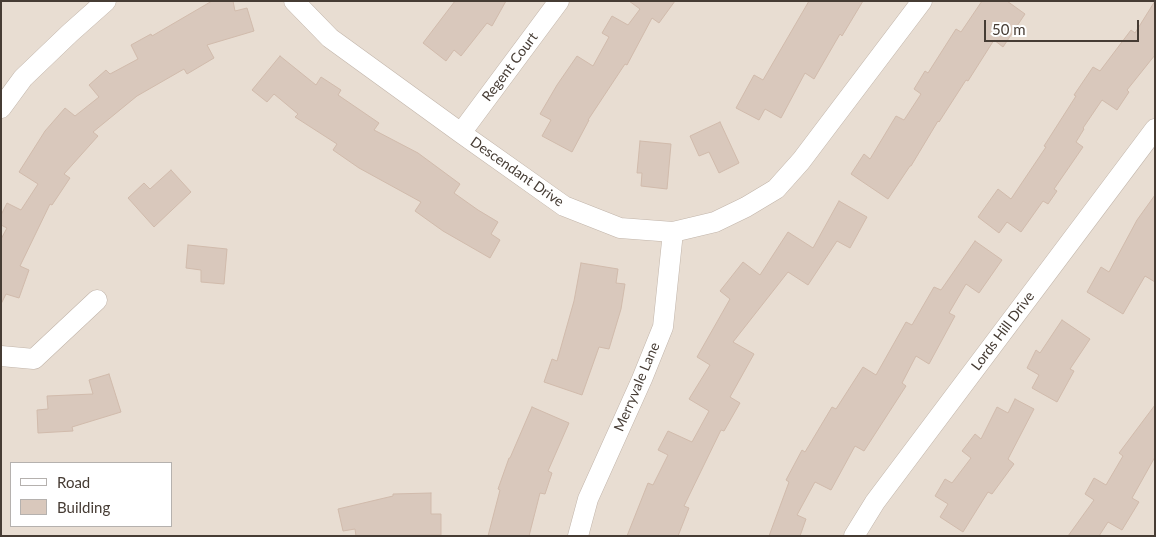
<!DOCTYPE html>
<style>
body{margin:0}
#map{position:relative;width:1156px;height:537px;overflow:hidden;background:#f4ece5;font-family:Lato,sans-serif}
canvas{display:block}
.frame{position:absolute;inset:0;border:2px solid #463c34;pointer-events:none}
.legend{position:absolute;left:10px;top:462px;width:162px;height:65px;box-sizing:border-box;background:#fff;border:1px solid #b5b1ae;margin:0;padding:6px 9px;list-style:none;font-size:15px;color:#463c34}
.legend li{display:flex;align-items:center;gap:10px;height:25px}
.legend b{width:25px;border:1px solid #b5b1ae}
.scale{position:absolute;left:984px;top:20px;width:155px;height:22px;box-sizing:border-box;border:2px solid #463c34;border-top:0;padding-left:6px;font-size:15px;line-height:18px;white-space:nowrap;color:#463c34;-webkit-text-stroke:4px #fff;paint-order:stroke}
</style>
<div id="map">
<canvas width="1156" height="537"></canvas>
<div class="frame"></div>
<ul class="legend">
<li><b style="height:6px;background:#fff"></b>Road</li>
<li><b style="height:14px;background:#d9c8bc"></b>Building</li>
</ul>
<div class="scale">50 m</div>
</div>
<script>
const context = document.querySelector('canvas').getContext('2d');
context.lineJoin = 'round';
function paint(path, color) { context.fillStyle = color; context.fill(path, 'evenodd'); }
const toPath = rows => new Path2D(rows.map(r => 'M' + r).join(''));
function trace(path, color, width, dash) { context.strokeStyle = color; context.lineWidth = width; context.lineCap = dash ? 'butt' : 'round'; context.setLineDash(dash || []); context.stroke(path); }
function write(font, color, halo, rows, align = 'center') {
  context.font = font + ' Lato,sans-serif'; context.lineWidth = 4; context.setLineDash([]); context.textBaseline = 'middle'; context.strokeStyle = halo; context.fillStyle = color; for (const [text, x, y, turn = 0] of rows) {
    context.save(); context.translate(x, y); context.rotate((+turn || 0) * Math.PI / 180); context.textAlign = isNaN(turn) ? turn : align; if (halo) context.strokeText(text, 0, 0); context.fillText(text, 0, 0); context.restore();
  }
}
paint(toPath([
 [1,1,1155,1,1155,536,1,536],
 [11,463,171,463,171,526,11,526]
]), '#e8ddd2');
const building = toPath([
 [212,1,233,1,235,11,247,8,254,31,207,45,214,58,187,74,184,69,137,96,93,132,98,136,64,174,70,178,52,205,50,204,20,266,29,270,19,298,6,294,1,304,1,239,7,228,1,225,1,215,7,203,21,210,38,184,19,172,45,131,65,108,75,116,99,97,89,85,106,70,110,74,138,59,131,45,151,34,152,36,212,1],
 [455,1,506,1,492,26,487,23,461,56,454,50,446,61,423,43,455,1],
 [629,1,675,1,659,23,652,18,627,65,625,64,588,120,589,120,572,152,542,136,551,120,540,114,557,85,577,56,593,66,609,37,602,33,612,16,628,25,640,9,629,1],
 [809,1,863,1,842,36,840,34,814,79,805,73,781,118,765,109,759,120,736,108,754,75,763,80,809,1],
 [982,1,1007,1,1025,14,1003,47,994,40,968,81,966,80,939,122,938,121,911,166,910,166,888,199,851,174,864,154,870,159,896,116,904,120,921,94,914,89,925,71,928,73,956,29,961,32,982,1],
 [1155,1,1155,55,1127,90,1129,92,1117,110,1102,100,1083,128,1084,129,1076,142,1083,147,1054,189,1057,191,1048,204,1043,201,1021,232,1007,222,999,233,978,217,998,189,1011,199,1046,147,1044,146,1076,96,1074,95,1093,67,1100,71,1131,30,1135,33,1155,1],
 [280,56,316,85,321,77,341,90,338,95,379,123,374,130,418,153,460,184,454,193,478,210,498,222,491,234,500,240,490,258,443,231,415,211,421,202,359,168,333,150,337,144,295,117,298,114,274,94,267,102,252,90,280,56],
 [720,122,739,163,719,173,709,152,699,156,690,136,720,122],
 [640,141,671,144,667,189,641,186,642,173,637,173,640,141],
 [171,170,191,192,154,227,128,198,144,183,150,189,171,170],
 [1155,195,1155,282,1145,276,1123,314,1087,292,1101,267,1109,272,1137,220,1155,195],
 [839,201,867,217,850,248,837,241,808,285,788,272,733,342,754,354,730,397,740,403,724,431,721,430,684,506,689,508,678,536,627,536,648,483,653,485,668,455,658,450,668,431,692,442,709,411,689,399,710,365,697,357,730,299,720,291,743,262,760,275,788,232,813,248,839,201],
 [975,241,1002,260,979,293,966,284,949,313,955,316,929,364,916,356,902,383,906,386,864,451,855,446,831,490,815,482,797,515,806,519,800,536,769,536,789,482,786,480,802,450,805,452,832,407,836,409,863,367,876,375,906,322,912,325,934,287,941,290,975,241],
 [188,245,227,249,224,284,201,282,201,270,186,268,188,245],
 [581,263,618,269,616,283,625,284,621,309,609,349,599,347,582,395,544,382,552,359,557,361,574,301,581,263],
 [1062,320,1090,339,1070,369,1074,371,1057,402,1032,388,1039,375,1027,368,1036,350,1040,353,1062,320],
 [109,374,121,412,72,427,73,431,38,433,37,410,48,409,47,396,93,394,89,380,109,374],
 [1015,399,1034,409,1008,459,1014,464,992,494,988,492,963,532,940,517,948,504,935,496,945,479,952,483,971,458,962,451,975,434,981,439,997,407,1008,413,1015,399],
 [1155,405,1155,457,1132,498,1139,502,1122,530,1108,522,1099,536,1068,536,1094,500,1085,494,1094,478,1106,485,1123,456,1119,453,1155,405],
 [532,407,569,423,548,471,552,473,545,494,540,493,529,536,488,536,500,490,498,489,509,458,510,458,532,407],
 [431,493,431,514,441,514,441,535,356,536,355,529,343,531,338,509,393,496,393,494,431,493]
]);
paint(building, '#d9c8bc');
trace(building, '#d1bbac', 1);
const minor = toPath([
 [294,1,330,38,461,133,564,206,620,228,673,232,715,222,746,207,776,189,801,161,922,1],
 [1,108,23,78,70,33,106,1],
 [461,133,559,1],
 [1,356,34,359,97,300],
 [578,536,588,499,642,379,663,327,673,232],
 [854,536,875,502,1155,129]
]);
trace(minor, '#c2b5aa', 21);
trace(minor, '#fff', 20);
write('14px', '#463c34', '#fff', [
 ["Regent Court",510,67,-53],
 ["Descendant Drive",517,172,35],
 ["Lords Hill Drive",1003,331,-53],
 ["Merryvale Lane",637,387,-67]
]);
</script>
